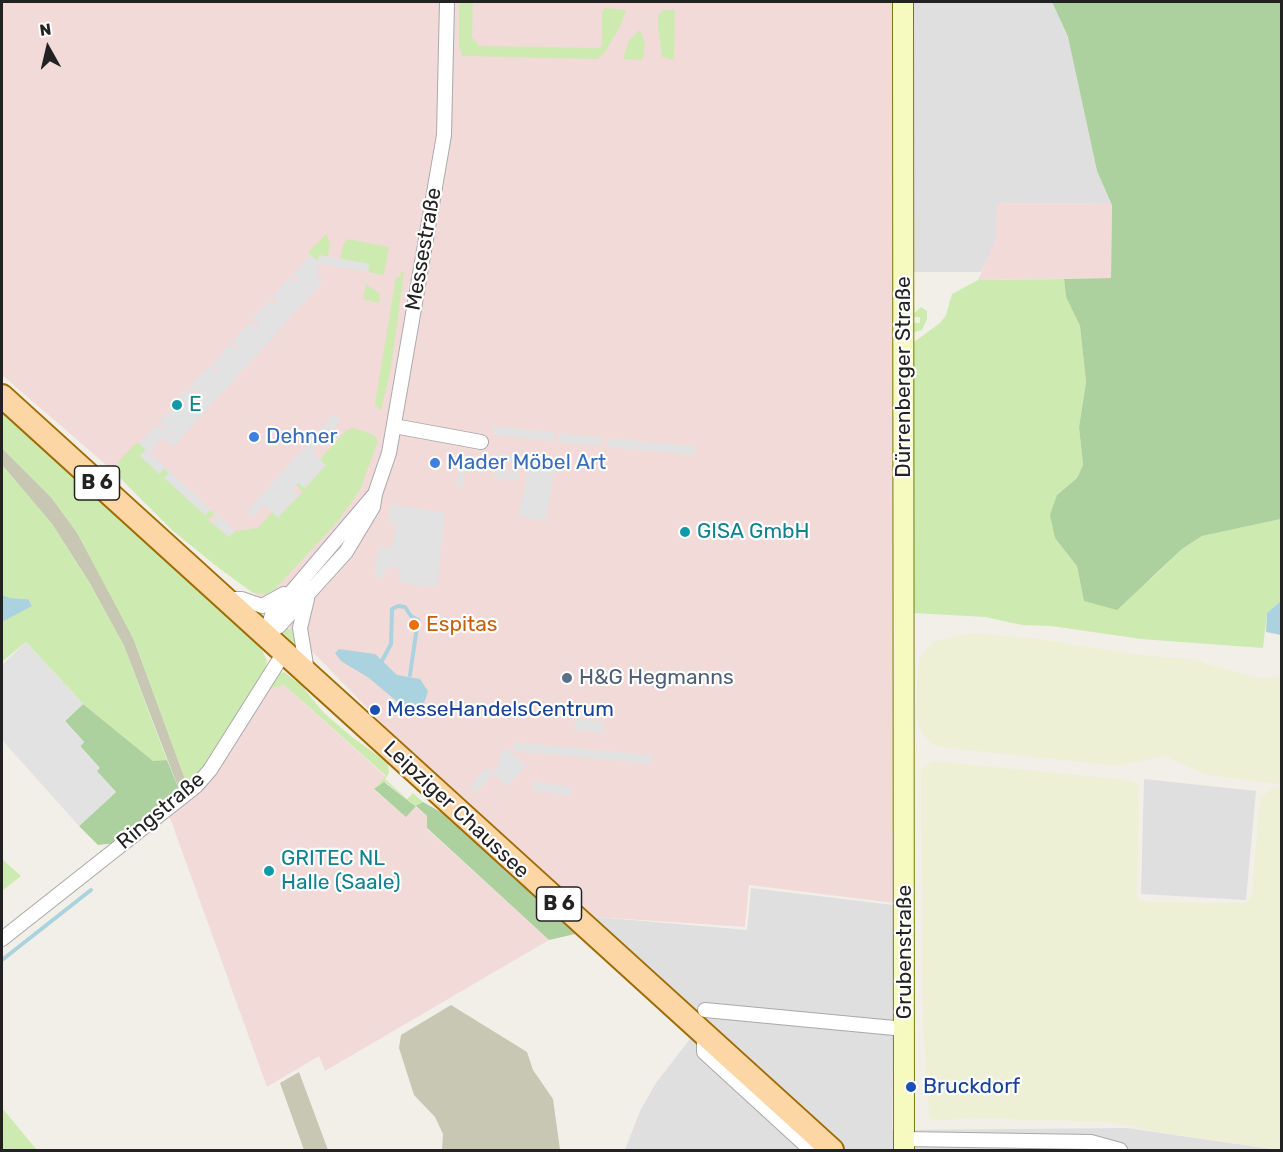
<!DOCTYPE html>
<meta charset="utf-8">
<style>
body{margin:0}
#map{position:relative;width:1283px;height:1152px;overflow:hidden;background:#f2efe9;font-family:Rubik,sans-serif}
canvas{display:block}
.frame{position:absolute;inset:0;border:3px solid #222;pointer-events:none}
.north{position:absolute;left:18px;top:18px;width:60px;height:60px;-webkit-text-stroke:4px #fff;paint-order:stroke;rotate:352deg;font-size:16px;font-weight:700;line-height:24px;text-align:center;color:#222}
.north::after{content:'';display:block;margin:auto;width:21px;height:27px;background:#222;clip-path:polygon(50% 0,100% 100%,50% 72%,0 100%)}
</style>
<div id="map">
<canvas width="1283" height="1152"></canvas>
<div class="frame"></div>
<div class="north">N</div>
</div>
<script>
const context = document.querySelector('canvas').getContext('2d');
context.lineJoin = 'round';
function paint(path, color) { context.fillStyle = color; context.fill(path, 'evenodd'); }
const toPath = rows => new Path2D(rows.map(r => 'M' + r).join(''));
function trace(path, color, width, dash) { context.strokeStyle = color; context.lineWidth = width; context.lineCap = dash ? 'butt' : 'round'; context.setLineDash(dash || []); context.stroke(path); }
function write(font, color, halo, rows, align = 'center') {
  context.font = font + ' Rubik,sans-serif'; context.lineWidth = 4.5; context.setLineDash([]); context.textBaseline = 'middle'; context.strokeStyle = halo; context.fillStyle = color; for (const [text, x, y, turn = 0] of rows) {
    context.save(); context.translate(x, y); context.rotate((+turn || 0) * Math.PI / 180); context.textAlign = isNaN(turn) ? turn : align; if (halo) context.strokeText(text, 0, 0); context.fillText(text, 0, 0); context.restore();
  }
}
paint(toPath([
 [908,2,1052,2,1069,40,1097,171,1112,204,997,203,997,239,981,272,912,272],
 [1144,779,1256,791,1246,900,1141,894],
 [751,888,894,905,892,1130,1127,1128,1278,1150,625,1150,640,1111,656,1083,703,1022,593,921,597,917,747,930]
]), '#e0dfdf');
paint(toPath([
 [2,2,897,2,898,634,894,903,749,885,745,927,597,917,593,921,417,759,256,594,2,375],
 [997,203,1112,204,1111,278,978,280,996,239],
 [284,685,386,777,374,790,405,816,415,806,427,816,427,829,549,940,325,1071,319,1056,267,1087,169,815,266,690]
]), '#f2dad9');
paint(toPath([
 [2,448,51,497,76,531,103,578,134,640,188,787,180,792,124,646,89,582,52,524,2,465],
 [451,1005,527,1052,533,1070,553,1099,560,1150,442,1150,443,1134,435,1117,414,1095,399,1048,401,1035],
 [299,1072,328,1150,304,1150,280,1083]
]), '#c7c7b4');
paint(toPath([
 [973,633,1040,639,1139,655,1190,659,1258,678,1281,676,1281,784,1207,775,1164,756,1124,765,1107,765,939,747,930,743,919,727,916,715,918,664,923,653,936,641],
 [932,761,1129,780,1139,784,1137,894,1139,900,1145,902,1245,903,1250,898,1252,890,1260,798,1271,789,1281,788,1281,1150,1162,1133,1109,1122,966,1118,940,1121,929,1118,923,1025,921,770]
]), '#eef0d5');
paint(toPath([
 [459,2,473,2,472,37,479,46,599,48,602,45,602,12,605,8,626,10,621,25,603,55,597,59,462,56,459,45],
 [663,10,675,10,674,60,662,57,658,26,658,16],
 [640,30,645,43,643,60,623,59,629,40],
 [326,234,330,243,328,257,319,255,318,261,308,253],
 [348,239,389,247,384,275,368,272,369,264,340,259,343,245],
 [401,272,404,272,391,368,381,411,375,404,396,277,400,278],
 [1064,279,1066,297,1080,326,1086,382,1079,427,1083,465,1077,478,1057,495,1055,538,1077,565,1084,601,1151,579,1182,549,1202,536,1281,519,1281,601,1267,613,1263,648,1141,639,1051,626,1022,625,985,617,913,613,908,351,914,342,940,323,946,315,952,294,978,280],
 [366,284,380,294,379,303,363,299],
 [921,307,927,311,927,319,922,330,912,333,910,323,920,323,920,317,910,317],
 [2,412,261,648,267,661,264,674,214,755,188,787,134,640,76,531,51,497,2,448],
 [353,428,374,435,378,441,360,490,338,521,275,589,267,594,253,593,220,569,173,531,116,474,119,461,135,444,139,443,146,450,140,456,159,473,164,468,169,473,165,478,205,515,210,510,214,514,208,520,229,537,235,531,258,528,272,512,278,517,303,492,296,485,298,482,305,488,325,465,320,459,347,430],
 [2,465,52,524,89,582,124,646,167,760,153,762,83,704,66,685,39,710,63,682,26,642,3,661,2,659,2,620,4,621,22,610,28,599,9,598,2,595],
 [284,627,295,631,295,649,279,634],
 [284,672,301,685,323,712,352,737,388,763,389,773,385,779,407,799,413,793,423,802,415,806,385,782,374,789,386,776,284,685,266,690,278,674],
 [2,859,21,876,2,891],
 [2,1108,37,1150,2,1150]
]), '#cdebb0');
paint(toPath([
 [1052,2,1281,2,1281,519,1202,536,1182,549,1117,610,1084,601,1077,566,1055,538,1050,515,1057,495,1077,478,1083,465,1079,427,1086,382,1080,326,1066,297,1064,279,1111,278,1112,205,1097,171,1068,37],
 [83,704,153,761,167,760,180,792,116,843,98,845,79,826,116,792,96,771,99,767,80,746,84,742,65,721],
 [384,782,415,806,423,802,446,815,575,934,549,940,427,828,427,816,416,806,406,817,374,789]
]), '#add19e');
paint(toPath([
 [310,254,318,261,319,255,369,264,368,272,318,264,317,276,323,282,173,447,163,438,150,453,235,531,229,537,213,523,217,516,210,510,205,515,164,478,169,473,165,468,159,474,140,456,146,450,139,443,157,424,163,430,165,428,159,422,173,406,180,412,186,405,179,398,188,388,196,395,198,392,190,386,209,366,217,372,218,370,212,364,230,344,237,350,238,347,232,341,250,322,257,328,259,325,252,319,270,300,276,305,279,303,272,297,290,277,296,283,299,281,293,275],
 [334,414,341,420,312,452,326,465,305,488,298,483,292,489,298,495,278,518,264,505,253,517,247,511],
 [493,426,554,432,554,441,493,435],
 [559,433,602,437,601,446,558,442],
 [608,438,695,446,694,455,607,447],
 [496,453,521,455,520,462,496,460],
 [530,457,556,461,546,521,519,517],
 [459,464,466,465,463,487,456,486],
 [494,470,519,473,518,481,494,478],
 [391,504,445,513,437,588,399,583,400,568,386,566,384,578,374,576,379,546,392,547,396,525,388,523],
 [26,642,83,704,65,721,84,742,80,747,100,768,97,771,116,792,79,826,2,740,2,665],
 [575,718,604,722,603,733,575,730],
 [514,742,651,755,652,764,513,751],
 [506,748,526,765,507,786,493,774,477,793,469,787,486,768,492,772,500,763,497,760],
 [533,781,571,787,570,796,532,790]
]), '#e2e2e2');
paint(toPath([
 [2,595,10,598,28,599,32,606,4,621,2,620],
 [1281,601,1281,635,1266,632,1267,613],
 [339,649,375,654,397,675,420,679,428,691,423,707,418,711,406,709,369,678,341,661,335,653]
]), '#aad3df');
trace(toPath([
 [382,661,391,644,392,609,398,606,405,607,411,616,418,620,410,675],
 [2,960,91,890]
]), '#aad3df', 4);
const street = toPath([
 [394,426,481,442],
 [228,599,242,599,262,606,284,594],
 [307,599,300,628,307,671],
 [266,634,279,626,346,552,373,507,375,494,389,453,444,135,447,2],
 [266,634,272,615,375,494],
 [2,939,196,786,210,770,285,651],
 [705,1010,905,1029],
 [704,1036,704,1052,811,1150],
 [905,1139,1091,1142,1120,1150]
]);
const secondary = toPath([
 [903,2,904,1150]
]);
const primary = toPath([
 [2,396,832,1150]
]);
trace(street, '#a9a9a9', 16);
trace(secondary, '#707d05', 22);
trace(primary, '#a06b00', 26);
trace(street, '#fff', 14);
trace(secondary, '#f7fabf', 20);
trace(primary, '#fcd6a4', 22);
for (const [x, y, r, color] of [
 [177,405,6,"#0f9aa8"],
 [254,437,6,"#3f7fe0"],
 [435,463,6,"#3f7fe0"],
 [685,532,6,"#0f9aa8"],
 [414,625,6,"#e8710a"],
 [567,678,6,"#5c6f8a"],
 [375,710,6,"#1a4fb4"],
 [269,871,6,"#0f9aa8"],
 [911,1087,6,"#1a4fb4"]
]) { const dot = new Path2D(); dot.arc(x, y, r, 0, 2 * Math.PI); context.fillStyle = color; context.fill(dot); trace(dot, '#fff', 2); }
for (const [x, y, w] of [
 [97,483,45],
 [559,904,45]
]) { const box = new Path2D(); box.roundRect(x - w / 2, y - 17, w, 34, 4.5); context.fillStyle = '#fff'; context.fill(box); trace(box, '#222', 1.5); }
write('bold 20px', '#222', null, [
 ["B 6",97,483],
 ["B 6",559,904]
]);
write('21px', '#222', '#fff', [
 ["Messestraße",424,249,-80],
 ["Dürrenberger Straße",904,377,-90],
 ["Leipziger Chaussee",456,810,43],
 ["Ringstraße",161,811,-40],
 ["Grubenstraße",905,952,-90]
]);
write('21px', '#0d838f', '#fff', [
 ["E",189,405],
 ["GISA GmbH",697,532],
 ["GRITEC NL",281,859],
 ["Halle (Saale)",281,883]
], 'left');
write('21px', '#366cbe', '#fff', [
 ["Dehner",266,437],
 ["Mader Möbel Art",447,463]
], 'left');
write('21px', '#c56008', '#fff', [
 ["Espitas",426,625]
], 'left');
write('21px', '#4e5e75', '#fff', [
 ["H&G Hegmanns",579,678]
], 'left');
write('21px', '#164399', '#fff', [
 ["MesseHandelsCentrum",387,710],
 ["Bruckdorf",923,1087]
], 'left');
</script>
